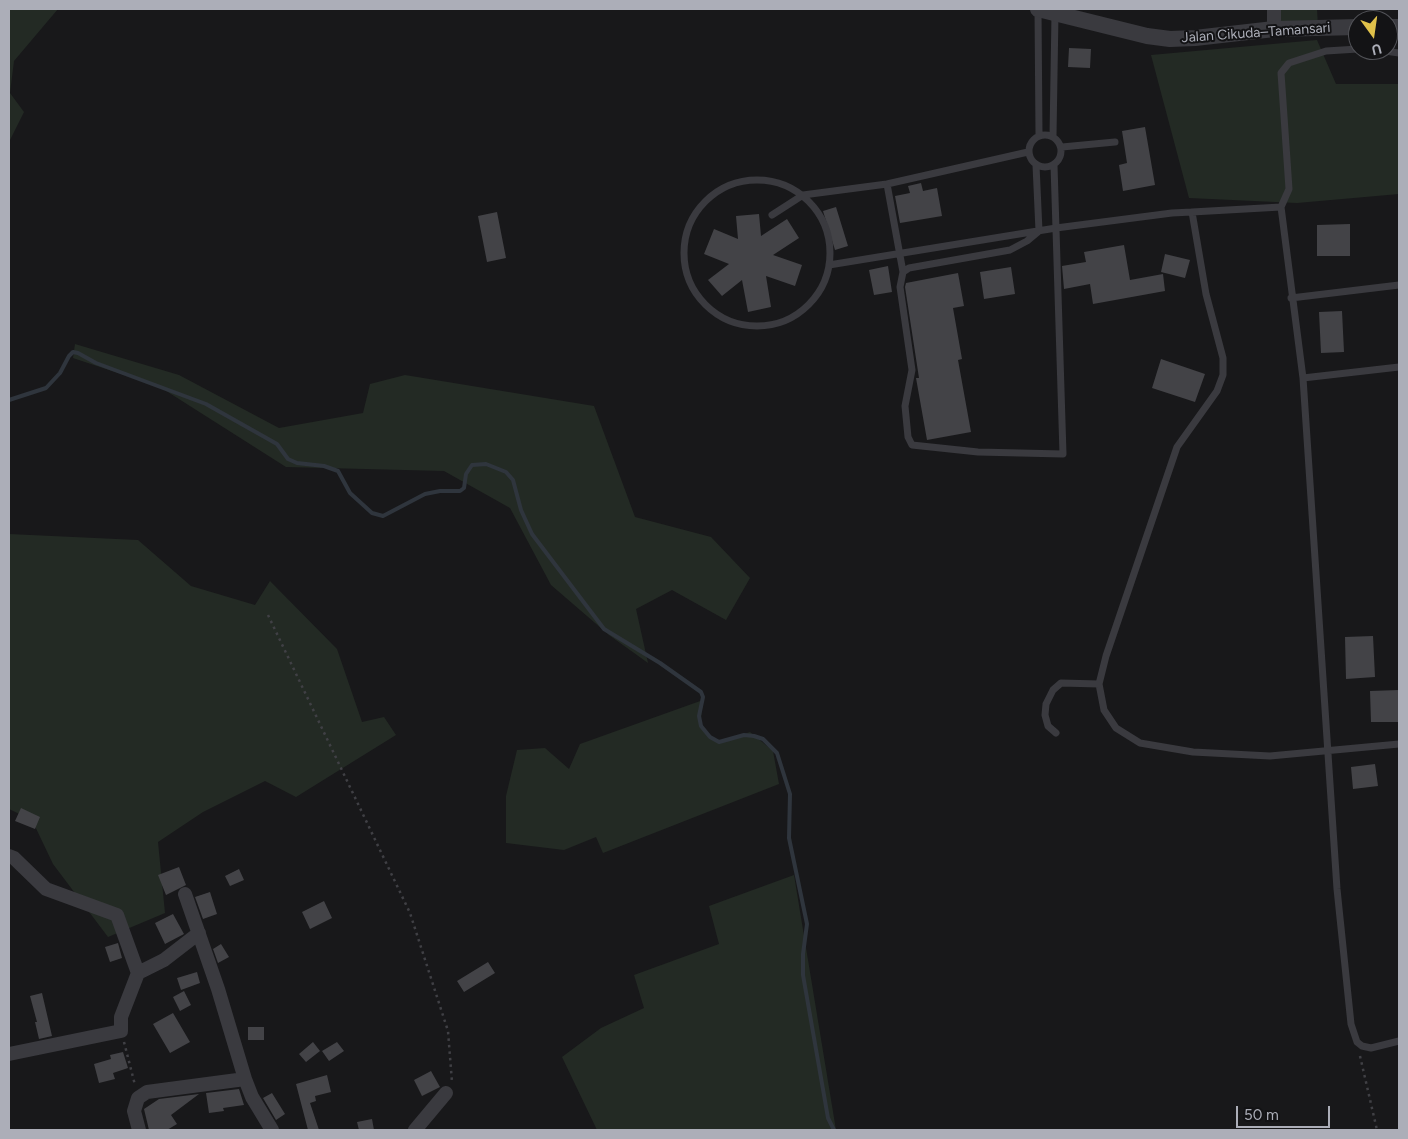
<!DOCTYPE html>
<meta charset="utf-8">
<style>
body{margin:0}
#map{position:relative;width:1408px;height:1139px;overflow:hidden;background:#18181a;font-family:Figtree,sans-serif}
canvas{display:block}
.frame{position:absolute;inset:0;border:10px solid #acaeb8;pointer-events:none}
.north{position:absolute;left:1348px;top:10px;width:50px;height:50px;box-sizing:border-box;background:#131315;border:1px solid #505156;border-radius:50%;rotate:166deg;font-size:14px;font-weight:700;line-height:20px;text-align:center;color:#acaeb8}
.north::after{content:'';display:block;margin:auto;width:18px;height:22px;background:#e0c14a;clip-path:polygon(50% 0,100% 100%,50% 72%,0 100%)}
.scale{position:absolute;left:1236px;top:1106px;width:94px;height:22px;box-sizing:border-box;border:2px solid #acaeb8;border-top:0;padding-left:6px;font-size:15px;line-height:18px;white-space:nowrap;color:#acaeb8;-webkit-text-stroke:4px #131315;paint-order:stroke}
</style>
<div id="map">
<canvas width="1408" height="1139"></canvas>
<div class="frame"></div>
<div class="north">U</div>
<div class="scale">50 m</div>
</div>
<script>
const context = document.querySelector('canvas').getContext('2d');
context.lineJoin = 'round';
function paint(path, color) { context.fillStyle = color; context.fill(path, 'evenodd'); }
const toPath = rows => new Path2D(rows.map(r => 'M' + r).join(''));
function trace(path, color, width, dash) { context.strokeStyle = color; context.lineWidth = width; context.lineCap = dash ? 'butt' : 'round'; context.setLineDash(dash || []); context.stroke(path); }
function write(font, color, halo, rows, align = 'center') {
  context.font = font + ' Figtree,sans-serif'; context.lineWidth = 4; context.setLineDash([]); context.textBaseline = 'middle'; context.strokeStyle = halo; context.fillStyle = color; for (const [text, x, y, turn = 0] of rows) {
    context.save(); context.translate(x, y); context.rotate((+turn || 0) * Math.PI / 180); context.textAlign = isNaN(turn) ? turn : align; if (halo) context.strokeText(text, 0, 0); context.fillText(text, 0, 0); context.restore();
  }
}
paint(toPath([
 [9,9,58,9,14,61,10,93,24,112,9,142],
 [1270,9,1317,9,1318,26,1272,29],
 [1317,40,1336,84,1399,84,1399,194,1297,203,1189,198,1151,55],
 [75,344,179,375,279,428,363,413,370,384,405,375,594,406,635,517,711,537,750,578,726,620,672,590,636,609,648,663,609,635,551,585,510,508,444,471,286,467,160,387,73,358],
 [9,534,138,540,191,586,255,605,270,581,337,649,362,722,384,717,396,735,296,797,265,781,203,812,158,842,165,913,108,937,53,864,32,820,9,809],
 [703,700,700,727,718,743,750,732,773,751,779,784,603,853,596,837,564,850,506,843,506,796,517,750,545,748,569,769,580,744],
 [794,875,836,1130,597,1130,562,1057,601,1028,644,1008,634,975,719,944,709,906]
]), '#232a24');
trace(toPath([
 [9,400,46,388,60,373,69,356,73,352,78,353,96,363,206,404,277,444,288,459,297,463,324,466,338,471,350,493,372,513,383,516,425,494,440,491,460,491,464,488,466,474,472,465,486,464,506,472,513,480,521,510,532,534,604,629,660,663,701,692,703,697,699,716,701,726,710,737,719,742,744,735,754,736,763,739,777,753,790,794,789,838,807,924,803,954,803,975,828,1118,834,1130]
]), '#2f353d', 4);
paint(toPath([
 [1069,48,1091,49,1090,68,1068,67],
 [1145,127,1155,185,1123,191,1119,165,1127,163,1122,131],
 [921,183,923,191,937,188,942,216,900,223,895,196,910,193,908,186],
 [836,207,848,246,835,250,823,211],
 [497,212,506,258,487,262,478,216],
 [759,214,761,236,787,219,799,238,773,255,802,265,795,286,766,276,771,307,748,312,742,280,722,296,708,280,729,264,704,254,714,229,738,239,736,216],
 [1350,224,1350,256,1317,256,1317,225],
 [1124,245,1130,280,1163,274,1165,291,1093,304,1090,284,1064,289,1062,266,1086,262,1084,252],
 [1165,254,1190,260,1185,278,1161,272],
 [888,266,892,292,874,295,869,270],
 [1011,267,1015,294,984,299,980,272],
 [958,273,964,306,953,308,962,359,958,360,971,432,927,440,916,378,919,378,905,287,906,283],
 [1342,311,1344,352,1321,353,1319,312],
 [1161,359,1205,374,1195,402,1152,388],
 [1373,636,1375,677,1346,679,1345,637],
 [1399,690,1399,722,1371,722,1370,691],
 [1375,764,1378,786,1353,789,1351,767],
 [21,808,40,817,35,829,15,821],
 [179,867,186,885,166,895,158,875],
 [239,869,244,880,230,886,225,876],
 [210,892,217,914,203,919,195,897],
 [324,901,332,918,310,929,302,912],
 [173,914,184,934,165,944,155,923],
 [118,943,122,958,110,962,105,947],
 [221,944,229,957,218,963,213,949],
 [488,962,495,973,464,992,457,981],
 [197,972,200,983,181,990,177,978],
 [184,991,191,1005,180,1011,173,997],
 [42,993,52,1036,39,1039,35,1022,37,1022,30,996],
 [173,1013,190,1042,170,1053,153,1024],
 [248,1027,264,1027,264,1040,248,1040],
 [313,1042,320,1051,306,1062,299,1054],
 [337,1042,344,1051,329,1061,322,1051],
 [123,1052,128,1068,113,1073,115,1079,99,1083,94,1064,111,1059,110,1055],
 [431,1071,440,1087,422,1096,414,1080],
 [327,1075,331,1092,315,1096,316,1101,310,1103,319,1130,308,1130,296,1084],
 [239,1089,244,1105,223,1108,224,1111,209,1113,206,1093],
 [272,1093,285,1114,276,1120,263,1098],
 [199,1094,171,1115,177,1124,167,1130,149,1130,144,1109,159,1099],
 [372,1119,374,1130,359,1130,357,1122]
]), '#434347');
trace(toPath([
 [268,615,410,913,448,1031,452,1082],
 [124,1042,135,1085],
 [1360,1056,1377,1130]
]), '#404045', 2.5, [2.5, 4]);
trace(toPath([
 [1038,9,1039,135],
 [1358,49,1326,51,1289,63,1281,73,1289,189,1281,207,1303,378,1337,889,1351,1024,1357,1042,1362,1046,1371,1048,1399,1041],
 [1378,50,1399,53],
 '1029 151a16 16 0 1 1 32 0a16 16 0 1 1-32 0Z',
 [1053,136,1055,14],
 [1062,147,1115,142],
 [1036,165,1039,231],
 '684 253a73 73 0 1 1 146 0a73 73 0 1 1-146 0Z',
 [887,184,903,272],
 [1192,212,1281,207],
 [772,215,803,195,887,184,1028,152],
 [1039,231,1027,241,1010,250,909,268,903,272,900,287,912,370,905,406,908,437,912,445,978,452,1063,454,1054,165],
 [829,265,1056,228,1172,213,1192,212,1206,294,1223,358,1223,375,1217,391,1177,447,1106,656,1099,684,1104,710,1116,728,1140,743,1193,752,1270,756,1399,744],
 [1291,298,1399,285],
 [1303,378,1399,367],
 [1056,733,1048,726,1045,715,1046,704,1053,690,1061,683,1099,684]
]), '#3a3a3f', 7);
trace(toPath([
 [1274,9,1274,29],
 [9,856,14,858,46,889,117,915,138,973,121,1017,121,1031,9,1054],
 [185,894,218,989,245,1079],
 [138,973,164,960,199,933],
 [139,1130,134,1111,138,1098,147,1092,245,1079,252,1097,272,1130],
 [415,1130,446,1093]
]), '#3a3a3f', 14);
trace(toPath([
 [1038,9,1147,36,1170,39,1195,38,1274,29,1358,27],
 [1388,27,1399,27]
]), '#3a3a3f', 16);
write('14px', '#acaeb8', '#131315', [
 ["Jalan Cikuda–Tamansari",1256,33,-4]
]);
</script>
